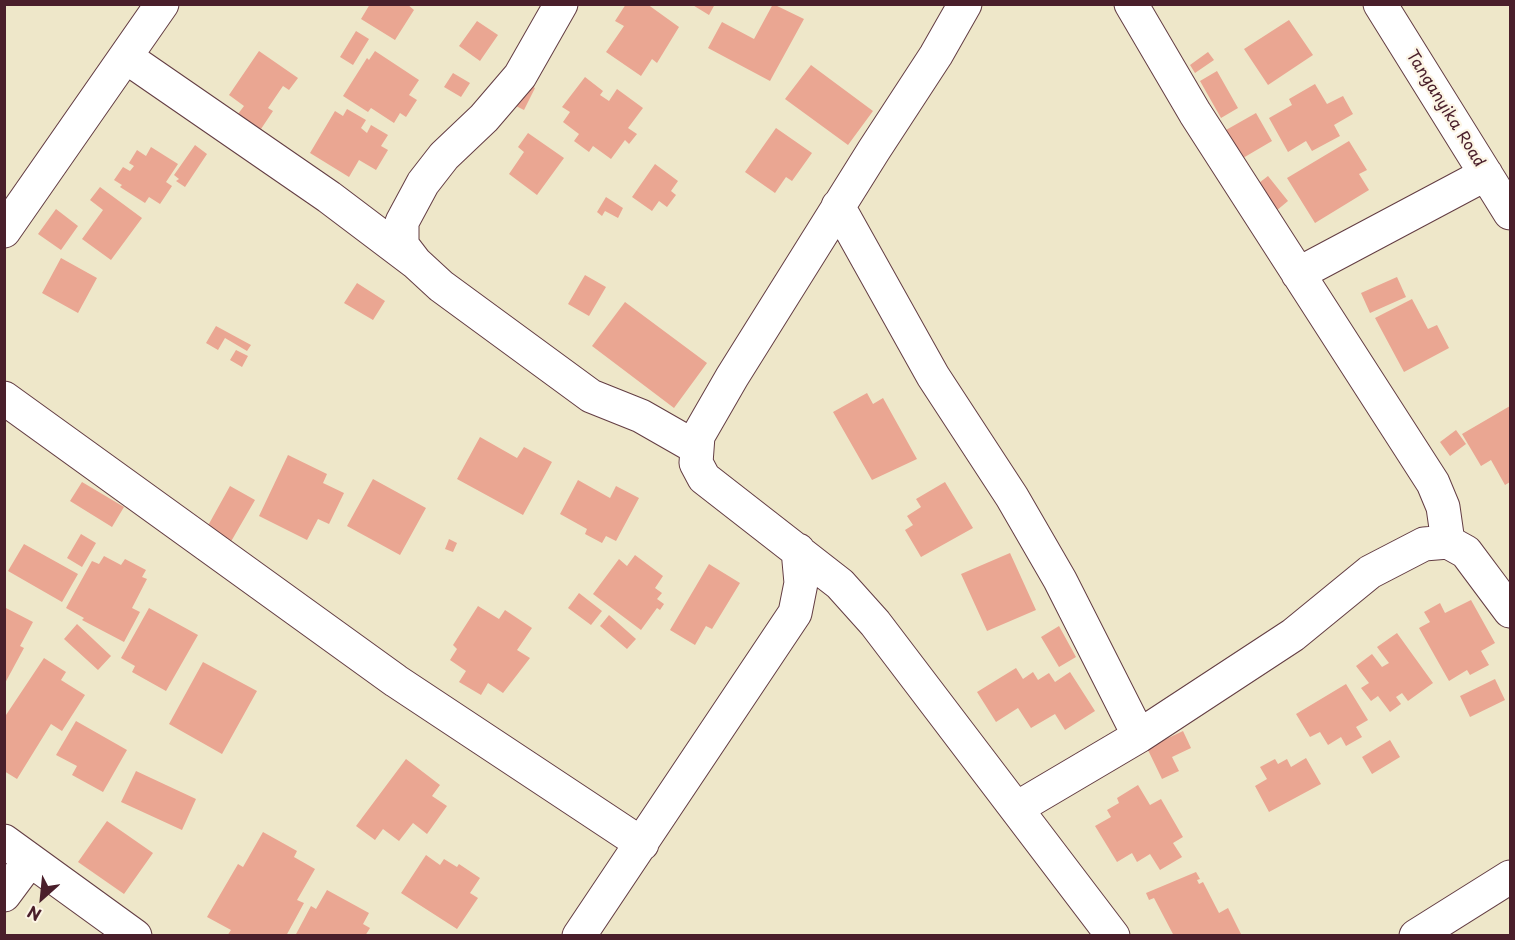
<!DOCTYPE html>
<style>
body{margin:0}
#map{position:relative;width:1515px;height:940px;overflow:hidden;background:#eee7c9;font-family:"Playpen Sans",sans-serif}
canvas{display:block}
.frame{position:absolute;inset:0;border:6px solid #4a1f2b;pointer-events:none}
.north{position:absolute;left:12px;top:868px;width:60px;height:60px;-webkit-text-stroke:4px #fcf5e5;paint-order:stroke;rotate:207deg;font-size:16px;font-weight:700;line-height:24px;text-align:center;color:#4a1f2b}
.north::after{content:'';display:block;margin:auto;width:21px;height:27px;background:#4a1f2b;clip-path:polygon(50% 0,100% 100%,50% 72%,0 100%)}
</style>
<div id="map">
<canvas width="1515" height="940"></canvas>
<div class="frame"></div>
<div class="north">N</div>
</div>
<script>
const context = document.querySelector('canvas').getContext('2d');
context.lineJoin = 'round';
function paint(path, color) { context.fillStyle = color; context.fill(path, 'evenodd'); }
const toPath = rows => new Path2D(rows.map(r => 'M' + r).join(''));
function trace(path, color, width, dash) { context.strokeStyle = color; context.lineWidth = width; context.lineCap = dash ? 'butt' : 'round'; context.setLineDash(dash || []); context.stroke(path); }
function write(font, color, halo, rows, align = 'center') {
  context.font = font + ' "Playpen Sans",sans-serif'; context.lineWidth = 4.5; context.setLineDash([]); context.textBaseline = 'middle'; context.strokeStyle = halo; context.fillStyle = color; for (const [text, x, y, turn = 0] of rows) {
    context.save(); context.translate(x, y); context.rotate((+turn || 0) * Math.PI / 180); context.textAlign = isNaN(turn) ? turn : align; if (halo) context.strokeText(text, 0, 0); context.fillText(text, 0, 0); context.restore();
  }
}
paint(toPath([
 [370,4,407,4,414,10,395,40,361,19],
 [626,4,647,4,679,27,657,63,652,59,641,76,606,52,624,26,615,21],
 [691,4,715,4,709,15],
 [773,4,804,19,770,81,708,48,722,22,754,39],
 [1289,20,1313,55,1268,85,1244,49],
 [477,21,498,35,480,61,459,46],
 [356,31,369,39,353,65,340,57],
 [259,51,298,78,289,90,283,86,268,108,273,111,261,129,238,114,244,106,229,95],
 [375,51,419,80,409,95,417,100,406,117,400,113,394,123,371,108,368,112,343,96,367,58,369,60],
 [1208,52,1214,60,1195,73,1190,65],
 [811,65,873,111,848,145,785,99],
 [1217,71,1238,108,1221,118,1200,81],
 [453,73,470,83,461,97,444,87],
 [585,77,603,91,600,95,609,101,617,89,643,108,628,128,637,134,629,144,625,140,611,159,593,146,589,152,574,141,579,134,563,122,570,112,562,107],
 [523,81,535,88,524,110,512,104],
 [1315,84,1327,104,1343,96,1353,114,1334,125,1340,136,1312,151,1306,141,1288,152,1269,118,1292,105,1289,99],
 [347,109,366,120,361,128,367,133,371,125,388,135,381,146,388,150,376,170,359,160,349,177,310,153,335,111,343,116],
 [1256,113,1272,141,1243,158,1226,130],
 [776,128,812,153,792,181,786,177,775,193,745,172],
 [528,133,564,158,537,195,509,174,524,152,518,147],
 [1349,141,1367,170,1359,174,1369,190,1315,223,1287,178],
 [195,145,207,154,185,187,176,181,179,179,174,175],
 [151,147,178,164,166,182,172,186,160,204,149,197,145,203,120,187,122,185,114,180,123,167,130,171,134,166,129,163,137,150,146,156],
 [655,164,678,181,671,191,676,195,667,207,659,201,652,211,632,197],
 [1268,176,1288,201,1276,211,1255,186],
 [100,187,142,218,111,260,82,239,103,210,90,200],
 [606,197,623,208,618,218,605,211,602,216,597,212],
 [56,209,78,226,61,250,38,234],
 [61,258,97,278,78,313,42,293],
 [585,275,606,287,589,316,568,304],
 [1397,277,1406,297,1370,313,1361,293],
 [357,283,385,301,373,320,344,303],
 [1412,299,1428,329,1437,325,1449,348,1404,372,1375,318],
 [625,302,707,363,674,408,592,346],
 [216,326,251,345,247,351,225,338,218,350,206,343],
 [236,350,248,356,242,367,230,360],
 [867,393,873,404,883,398,917,459,872,480,833,412],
 [1510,406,1510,482,1505,485,1491,460,1481,466,1462,434],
 [1456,430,1466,444,1450,456,1440,442],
 [480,437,517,458,524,447,552,462,523,515,457,479],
 [288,455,327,474,323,483,344,493,329,524,318,519,307,540,259,516],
 [373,479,426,508,400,555,347,526],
 [578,480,610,498,616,486,639,498,616,541,606,536,602,543,585,534,587,529,560,514],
 [82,482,124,507,112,527,70,501],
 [945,482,973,528,921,557,905,530,913,525,907,516,921,507,916,499],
 [230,486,255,500,229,545,205,531],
 [81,534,96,543,82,567,67,558],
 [449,539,457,543,453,552,445,549],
 [24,544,78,574,62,602,8,571],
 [1010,553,1036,610,987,631,961,574],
 [635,555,663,576,655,588,662,593,657,599,664,604,660,610,657,608,641,630,593,594,619,559,627,566],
 [104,556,121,565,125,559,146,570,142,577,147,579,132,608,140,612,124,642,82,620,84,618,66,608,92,561,99,564],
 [709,564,740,583,712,629,706,626,695,645,670,630],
 [579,593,602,611,591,625,568,608],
 [1471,600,1495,643,1481,651,1489,665,1470,675,1467,670,1449,681,1419,628,1430,622,1424,612,1440,603,1445,613],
 [478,606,499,619,505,610,532,628,517,650,530,658,503,693,488,683,481,695,459,682,466,671,450,660,457,649,453,645],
 [4,607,33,622,20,646,24,648,4,685],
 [149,608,198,635,166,691,132,672,135,666,121,658],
 [609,615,636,639,627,649,600,626],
 [77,624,111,656,98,670,64,639],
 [1059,626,1076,657,1059,667,1041,637],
 [1397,633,1433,683,1408,701,1402,693,1396,697,1401,704,1390,712,1378,696,1371,701,1361,688,1369,683,1356,666,1372,654,1382,667,1389,663,1377,647],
 [44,658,66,672,61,680,85,695,62,731,51,724,17,779,4,771,4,718],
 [203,662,257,691,222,754,169,724],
 [1016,668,1023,679,1033,672,1038,680,1049,673,1055,682,1070,672,1095,711,1065,730,1055,714,1031,728,1018,708,996,722,977,692],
 [1495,679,1505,700,1470,717,1460,696],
 [1346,684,1368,720,1356,727,1362,737,1346,746,1341,737,1328,745,1320,732,1310,737,1296,714],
 [76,721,127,750,103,792,72,775,77,766,56,755],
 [1183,731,1191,748,1172,757,1179,771,1162,779,1147,748],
 [1390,740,1400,757,1372,774,1362,757],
 [1306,758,1321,784,1269,812,1255,786,1267,779,1260,767,1275,759,1278,764,1287,759,1291,767],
 [406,759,440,785,432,796,447,806,427,834,413,823,399,841,383,829,375,840,356,826],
 [136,771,196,799,182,830,121,802],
 [1138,785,1150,805,1161,799,1183,837,1173,843,1182,857,1160,870,1150,854,1137,862,1132,853,1117,862,1095,826,1111,817,1107,810,1119,803,1117,798],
 [107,821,153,853,124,894,78,862],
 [263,832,297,851,294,857,315,869,297,900,304,903,286,936,227,936,231,930,207,917,238,864,243,867],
 [426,855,440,865,444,859,457,867,459,864,480,878,470,893,478,898,457,929,401,893],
 [1196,872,1200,879,1197,880,1199,884,1203,882,1219,913,1228,908,1242,936,1174,936,1154,898,1149,900,1146,893],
 [327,890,369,913,363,924,370,928,365,936,295,936,311,906,316,909]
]), '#eaa692');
const minor = toPath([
 [561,4,520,76,484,118,444,156,423,183,402,222,402,245,415,262,441,286,591,396,641,416,697,448],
 [965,4,936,55,874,150,732,377,698,436,696,463,704,478,840,584,875,623,1113,936],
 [1131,4,1195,113,1433,483,1443,507,1448,542],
 [1380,4,1510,213],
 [126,57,329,197,415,262],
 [838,206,933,376,1012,497,1060,580,1139,736],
 [4,231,162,4],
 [1298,274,1486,174],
 [4,398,396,681,642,844],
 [1017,808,1139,736,1293,635,1370,572,1424,544,1448,542,1466,552,1510,611],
 [4,841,135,936],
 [4,895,30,860],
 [579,936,795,613,801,583,798,550],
 [1416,936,1510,877]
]);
trace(minor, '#633d43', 35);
trace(minor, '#fff', 33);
write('16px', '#4a1f2b', '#fcf5e5', [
 ["Tanganyika Road",1445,109,58]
]);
</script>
